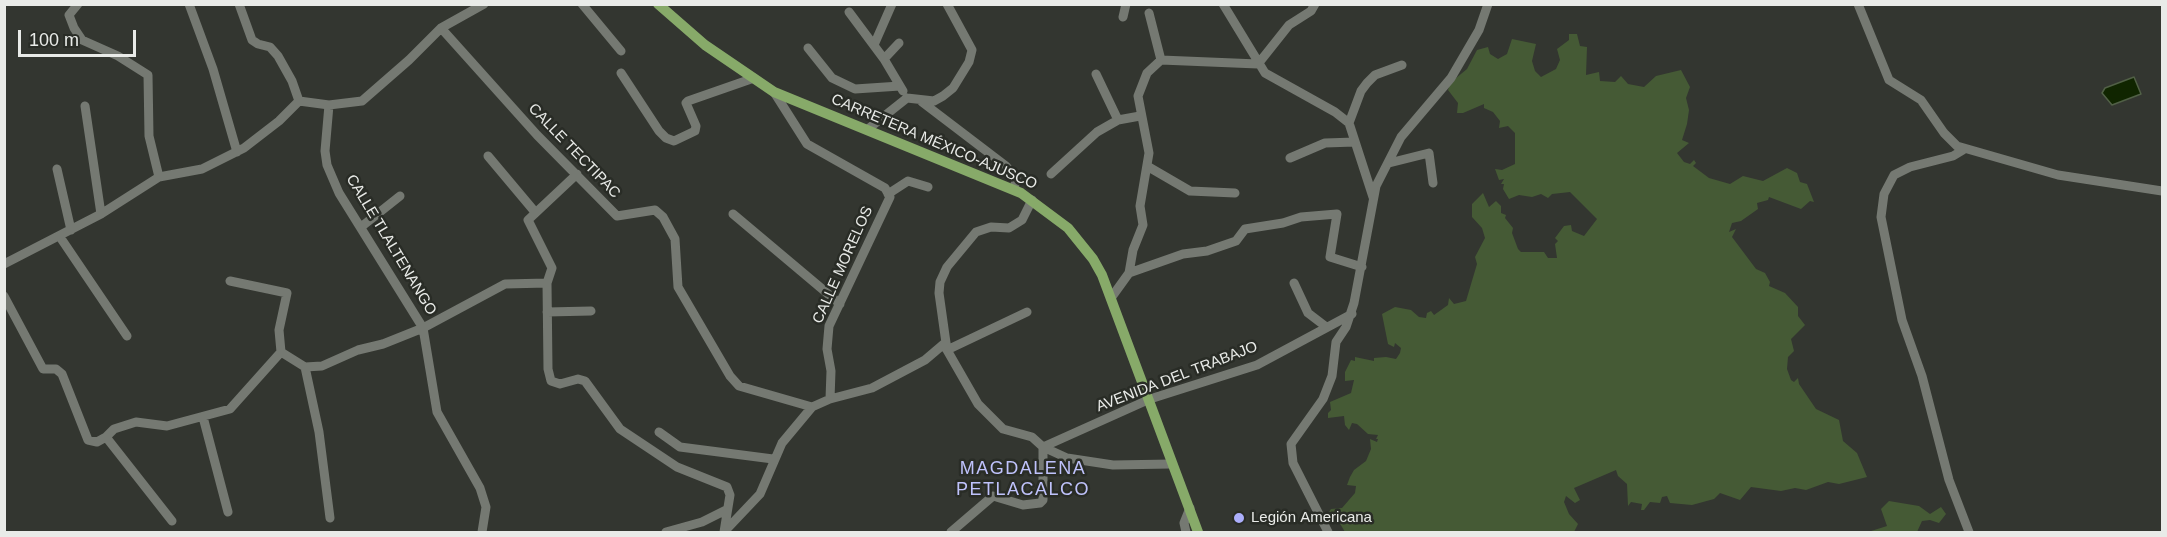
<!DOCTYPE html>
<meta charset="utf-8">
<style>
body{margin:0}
#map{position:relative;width:2167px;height:537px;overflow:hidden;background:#333630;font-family:Helvetica,sans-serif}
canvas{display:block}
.frame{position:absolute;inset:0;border:6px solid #e9ebe8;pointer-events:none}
.scale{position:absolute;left:18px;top:30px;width:118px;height:27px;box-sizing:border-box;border:3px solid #e9ebe8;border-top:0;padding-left:8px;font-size:18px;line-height:21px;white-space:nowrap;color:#e9ebe8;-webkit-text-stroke:4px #292c26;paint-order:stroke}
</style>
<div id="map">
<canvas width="2167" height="537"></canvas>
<div class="frame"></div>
<div class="scale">100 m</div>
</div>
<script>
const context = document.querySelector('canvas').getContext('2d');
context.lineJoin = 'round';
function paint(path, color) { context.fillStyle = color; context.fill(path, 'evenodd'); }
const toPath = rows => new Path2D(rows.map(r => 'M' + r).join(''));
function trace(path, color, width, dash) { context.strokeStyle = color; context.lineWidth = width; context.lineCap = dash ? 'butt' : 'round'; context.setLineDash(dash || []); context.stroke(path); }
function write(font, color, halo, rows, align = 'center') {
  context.font = font + ' Helvetica,sans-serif'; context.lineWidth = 5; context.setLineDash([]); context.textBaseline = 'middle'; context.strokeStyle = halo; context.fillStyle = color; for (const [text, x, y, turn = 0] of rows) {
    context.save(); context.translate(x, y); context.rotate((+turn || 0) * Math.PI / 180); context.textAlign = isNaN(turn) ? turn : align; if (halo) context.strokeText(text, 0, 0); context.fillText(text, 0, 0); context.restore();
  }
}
paint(toPath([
 [1569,34,1577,34,1580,46,1587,47,1586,75,1599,72,1600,81,1615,82,1621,76,1628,84,1644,87,1656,76,1681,70,1690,87,1686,98,1689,110,1687,124,1682,140,1689,143,1677,153,1684,162,1690,164,1694,160,1696,163,1693,166,1709,178,1730,184,1743,176,1763,181,1787,168,1797,173,1800,182,1807,184,1814,202,1810,201,1801,209,1769,197,1768,200,1757,203,1758,209,1741,221,1732,223,1729,232,1736,229,1732,237,1756,269,1765,273,1770,282,1769,286,1785,293,1798,307,1798,316,1805,325,1791,339,1794,351,1788,357,1787,369,1791,380,1794,382,1798,378,1799,384,1816,409,1839,420,1843,441,1857,453,1867,477,1839,484,1828,482,1806,490,1795,488,1781,491,1751,487,1740,500,1720,493,1714,499,1692,505,1670,503,1667,496,1662,497,1660,503,1650,502,1644,510,1641,510,1642,504,1631,502,1628,506,1627,484,1618,476,1616,470,1574,488,1580,500,1575,503,1566,496,1564,502,1569,514,1578,524,1574,532,1345,532,1339,522,1326,517,1331,509,1342,508,1355,493,1356,486,1347,485,1350,477,1354,470,1366,461,1371,449,1370,439,1377,442,1378,439,1376,439,1378,435,1368,434,1357,424,1352,423,1349,430,1345,425,1344,416,1328,418,1328,413,1331,410,1330,402,1351,393,1354,380,1345,381,1345,372,1351,360,1355,361,1355,357,1374,361,1374,358,1386,357,1396,359,1400,353,1401,348,1395,343,1394,347,1388,344,1382,314,1395,307,1411,310,1419,317,1426,318,1427,313,1431,311,1434,315,1448,305,1449,298,1454,304,1466,301,1477,264,1475,257,1485,238,1482,228,1472,217,1472,204,1483,193,1489,207,1496,201,1501,206,1501,213,1506,215,1505,218,1513,228,1512,233,1518,249,1521,252,1544,252,1548,258,1557,258,1555,244,1558,241,1555,238,1564,226,1571,225,1572,231,1584,236,1597,219,1570,192,1552,194,1548,198,1541,194,1532,197,1519,195,1509,199,1503,189,1504,184,1501,184,1504,179,1499,180,1495,169,1502,170,1515,164,1515,133,1508,126,1499,128,1500,121,1493,112,1484,108,1484,104,1463,113,1457,113,1458,103,1448,90,1450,83,1467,69,1477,50,1488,47,1490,54,1498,59,1507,54,1512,39,1536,44,1532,61,1535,71,1541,77,1556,69,1560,60,1557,49,1569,40],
 [1889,501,1919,506,1930,514,1941,507,1946,514,1939,523,1930,520,1922,521,1917,532,1868,532,1887,526,1881,509]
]), '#455a35');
const water = toPath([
 [2134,77,2141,94,2112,105,2102,93,2105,88,2134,77]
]);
paint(water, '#102500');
trace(water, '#516046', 1.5);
trace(toPath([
 [78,4,69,15,74,28,82,40,118,56,148,75,149,136,159,177],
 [189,4,213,69,237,152],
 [239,4,252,40,258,44,270,47,278,56,292,81,299,101],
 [582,4,621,51],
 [1223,4,1265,73,1335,112,1349,123,1373,197],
 [1858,4,1889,80,1921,100,1944,133,1957,146,2058,175,2162,191],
 [849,12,884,59,903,91],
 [1149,13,1161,60],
 [1123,17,1126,4],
 [441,28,537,135,617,216,655,210,663,217,675,239,678,287,730,376,739,386,812,407,830,399,872,388,925,360,945,343],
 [874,45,892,4],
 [808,48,832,78,855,89,900,86],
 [884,59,899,43],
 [621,73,659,131,666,138,674,141,695,131,696,126,686,103,688,101,754,78],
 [1096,74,1118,120],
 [774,92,807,144,885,188,890,197,829,326,827,349,831,371,830,399],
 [907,98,934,101,943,96,953,88,969,62,972,50,947,4],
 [299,101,329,105,362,101,409,60,441,28,484,4],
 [922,102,1006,166,1016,179,1014,190],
 [329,105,325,151,327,165,339,193,423,328,437,412,480,488,486,507,482,532],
 [85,106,101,214],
 [1349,123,1361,91,1367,83,1375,75,1402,65],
 [868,129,907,98],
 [1963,150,1953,156,1910,167,1894,175,1884,194,1881,217,1902,320,1922,376,1949,480,1969,532],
 [488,156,535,212],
 [1290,158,1325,143,1355,142],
 [1389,163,1429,153,1433,183],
 [1147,166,1190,191,1235,193],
 [57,169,71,230],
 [577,174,528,220,552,268,547,283,548,369,551,381,560,384,578,379,585,381,620,429,677,467,727,487,730,495,724,532],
 [1051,174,1097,132,1118,120,1140,116],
 [888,194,908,181,928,187],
 [1032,200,1022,220,1009,228,991,227,976,232,947,267,940,282,939,293,947,350,978,404,1003,429,1032,437,1043,447,1067,458,1113,465,1171,464],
 [733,214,840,304],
 [361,227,400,196],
 [60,237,127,336],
 [4,264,101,214,159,177,202,169,244,148,279,121,299,101],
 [1129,273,1183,254,1207,251,1236,241,1245,229,1283,223,1301,217,1337,214,1330,257,1362,267],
 [230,281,287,293,279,330,281,352],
 [1294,283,1308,313,1325,326],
 [4,296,43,369,56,369,62,374,88,440,97,442,106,437,172,521],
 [1111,298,1129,273,1133,250,1143,225,1140,206,1149,153,1138,96,1147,73,1161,60,1258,64,1289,25,1311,11,1315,4],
 [547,312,591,311],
 [947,350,1027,312],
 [305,367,319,432,330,518],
 [203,417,228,512],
 [659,432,680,447,773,459],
 [106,437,114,429,136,422,167,426,230,409,281,352,305,367,322,366,358,350,383,344,423,328,505,284,547,283],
 [1043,447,1150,399,1257,365,1352,314],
 [666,532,702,522,726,510],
 [724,532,760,494,782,443,812,407],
 [951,532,993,496,1023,505,1040,503,1043,500,1043,447],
 [1186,532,1184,523,1190,508],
 [1328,532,1293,463,1291,444,1323,399,1332,376,1336,342,1346,327,1354,303,1376,186,1401,137,1451,78,1479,30,1488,4]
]), '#757972', 9);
trace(toPath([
 [658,4,705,45,774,92,1021,193,1068,228,1093,259,1102,275,1198,532]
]), '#87aa69', 10);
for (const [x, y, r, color] of [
 [1239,518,6,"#acaffb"]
]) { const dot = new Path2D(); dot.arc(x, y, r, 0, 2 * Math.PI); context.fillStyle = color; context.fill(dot); trace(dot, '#292c26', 2); }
write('15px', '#e9ebe8', '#292c26', [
 ["CARRETERA MÉXICO-AJUSCO",934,142,23],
 ["CALLE TECTIPAC",574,151,46],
 ["CALLE TLALTENANGO",391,245,59],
 ["CALLE MORELOS",843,265,-66],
 ["AVENIDA DEL TRABAJO",1177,377,-21]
]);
write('15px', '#e9ebe8', '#292c26', [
 ["Legión Americana",1251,518]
], 'left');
context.letterSpacing = '1.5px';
write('18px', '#bfc2fb', '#292c26', [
 ["MAGDALENA",1023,469],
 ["PETLACALCO",1023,490]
]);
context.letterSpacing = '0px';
</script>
